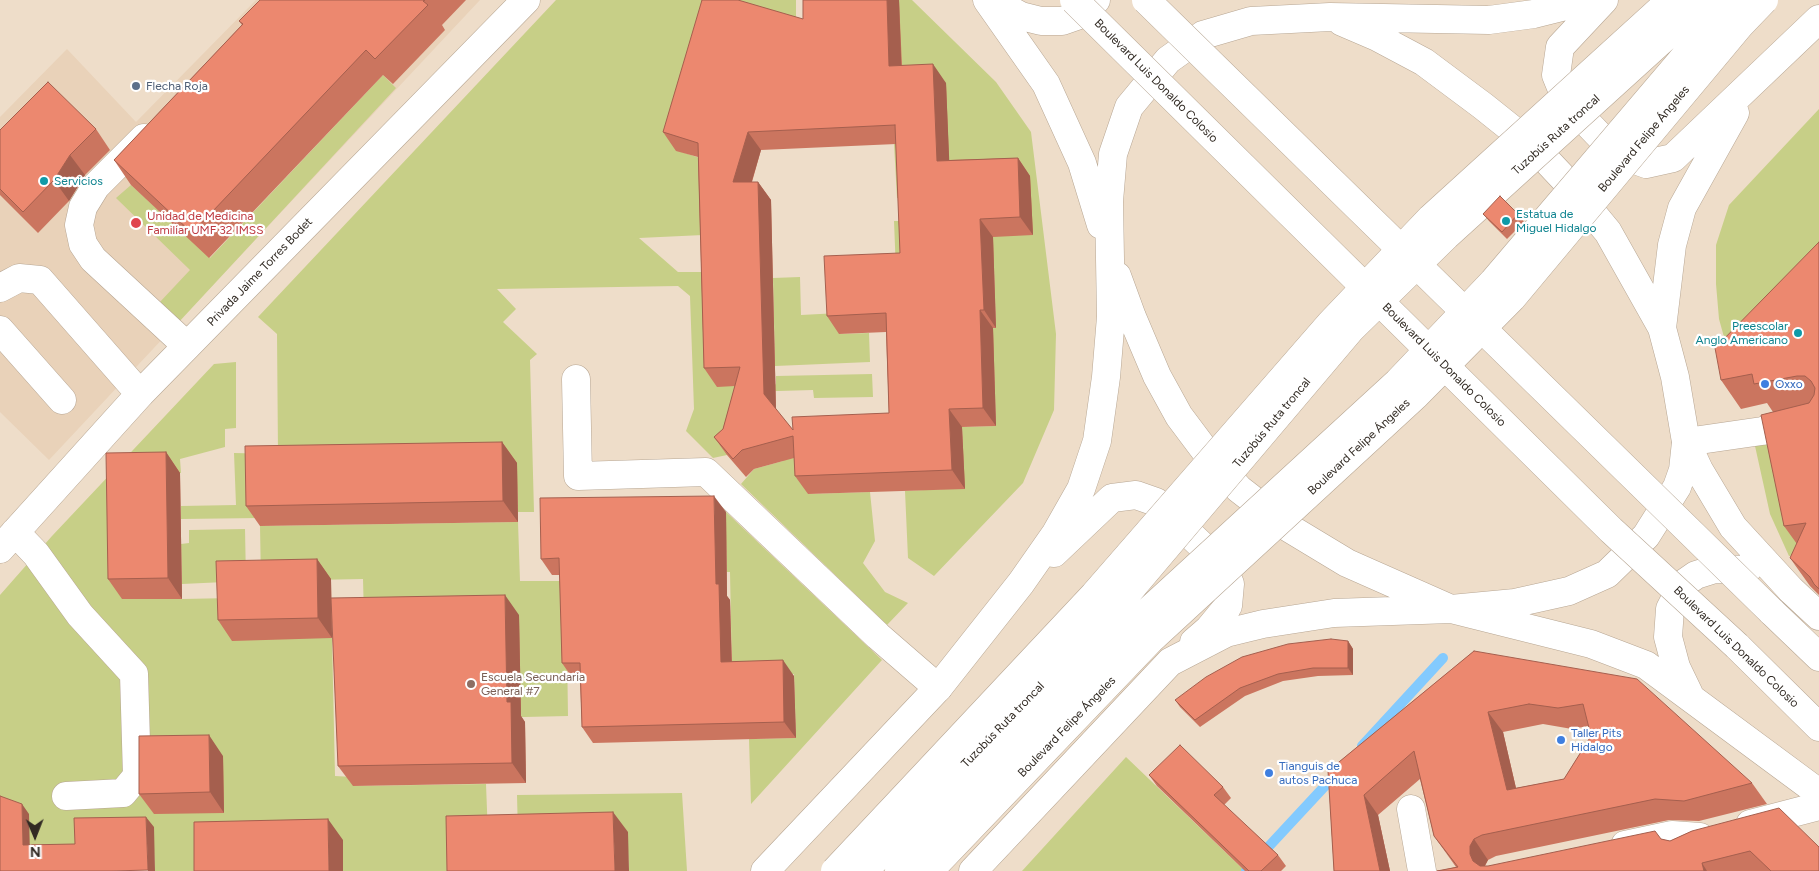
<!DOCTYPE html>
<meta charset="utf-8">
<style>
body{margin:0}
#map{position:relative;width:1819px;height:871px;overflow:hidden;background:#eeddc9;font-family:Figtree,sans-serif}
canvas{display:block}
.north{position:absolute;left:10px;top:811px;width:50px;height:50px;-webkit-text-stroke:4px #fff;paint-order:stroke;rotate:179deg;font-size:14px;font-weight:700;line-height:20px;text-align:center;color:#312a23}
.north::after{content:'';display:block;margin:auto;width:18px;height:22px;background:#312a23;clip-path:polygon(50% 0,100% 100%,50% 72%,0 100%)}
</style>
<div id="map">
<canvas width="1819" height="871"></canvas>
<div class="north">N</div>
</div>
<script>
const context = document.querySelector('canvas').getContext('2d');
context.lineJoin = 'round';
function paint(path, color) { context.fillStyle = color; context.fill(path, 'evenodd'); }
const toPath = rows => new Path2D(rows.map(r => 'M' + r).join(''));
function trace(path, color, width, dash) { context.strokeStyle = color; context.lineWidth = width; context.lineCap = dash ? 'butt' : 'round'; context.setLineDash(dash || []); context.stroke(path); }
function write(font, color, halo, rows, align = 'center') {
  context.font = font + ' Figtree,sans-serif'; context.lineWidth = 4.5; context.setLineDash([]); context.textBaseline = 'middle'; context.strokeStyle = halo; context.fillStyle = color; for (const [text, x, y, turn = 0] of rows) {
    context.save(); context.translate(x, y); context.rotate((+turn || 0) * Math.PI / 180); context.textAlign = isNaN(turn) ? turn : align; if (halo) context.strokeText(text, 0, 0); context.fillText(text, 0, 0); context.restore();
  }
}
paint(toPath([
 [256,0,480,0,49,460,0,412,0,117,67,49,136,122]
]), '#e9d2b9');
paint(toPath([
 [556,0,796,0,796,32,676,150,703,159,703,235,639,238,678,272,713,272,776,385,776,376,872,374,873,397,814,398,813,390,743,392,735,447,727,455,713,458,686,431,694,409,690,296,678,286,497,289,516,309,503,322,537,354,530,360,534,512,518,512,516,463,260,518,181,519,181,506,236,505,234,453,278,454,277,334,258,317],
 [899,0,912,0,996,82,1031,132,1056,334,1054,410,1023,483,934,576,908,558,905,491,964,488,962,427,996,426,994,367,898,332,996,328,994,269,896,272,894,221,910,221,909,198,897,198,894,144,948,142,812,62],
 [383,75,396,88,178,323,159,303,190,270,116,198,131,185,210,258],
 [1819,109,1819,280,1732,366,1719,319,1716,284,1716,245,1729,205],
 [800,277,801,315,839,313,840,334,869,333,870,362,775,366,773,278],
 [236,362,236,428,225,429,225,447,180,459,181,473,121,474,182,599,231,598,332,638,335,776,353,777,353,786,486,784,488,836,461,871,343,871,342,840,209,871,155,871,153,827,82,871,0,849,0,595,52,536,214,364],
 [794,434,808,494,870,492,875,541,863,563,885,592,908,603,887,625,741,484,754,469,783,461],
 [1780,440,1803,554,1789,556,1770,514,1755,446],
 [725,511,882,660,751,804,749,739,796,738,794,674,732,674,730,572,727,572],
 [518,522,520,581,566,581,568,716,348,721,364,618,363,579,261,581,260,526],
 [245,529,246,581,182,584,181,544,189,543,189,530],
 [1126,757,1245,871,1022,871],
 [682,793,687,871,629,871,627,832,518,835,517,795]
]), '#c7cf87');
trace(toPath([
 [1362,746,1443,658],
 [1246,871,1337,773]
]), '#83cafe', 10);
const minor = toPath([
 [144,138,96,186,83,207,79,225,83,244,93,259,187,346],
 [0,288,19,278,40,280,140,394],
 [0,330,62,400],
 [576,379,578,476,706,472,878,636,938,688],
 [1686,442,1762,431,1819,419],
 [15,532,36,554,80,615,134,674,137,776,123,793,66,796],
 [0,549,140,394,526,0],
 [1411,809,1422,871],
 [1750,824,1819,806],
 [1625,845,1672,835,1700,837]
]);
const major = toPath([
 [987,0,1046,84,1082,163,1101,225],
 [991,0,1021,16,1041,21,1062,21,1082,14,1096,0],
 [1604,0,1560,47,1556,75,1567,102,1616,153,1646,164,1673,158,1819,19],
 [1342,22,1377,37,1424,62,1483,106,1533,146,1565,180,1608,232,1662,328,1675,377,1686,442,1699,470,1733,527,1791,590,1819,616],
 [1117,276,1132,317,1157,376,1179,416,1209,456,1239,489,1289,528,1347,563,1451,609,1591,644,1646,665,1819,793],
 [1662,328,1672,245,1682,208,1735,113],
 [1054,553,1112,498,1136,495,1156,502,1222,565,1230,584,1228,606,1209,629,1194,642],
 [1771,611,1819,657],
 [1737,646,1819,727],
 [1689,694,1676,667,1668,637,1670,609,1683,584,1696,575,1715,569,1747,570],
 [765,871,938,688,1021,583,1056,533,1081,489,1097,441,1106,377,1111,317,1109,201,1113,154,1129,107,1168,60,1203,35,1251,21,1330,17,1489,20,1534,14,1562,7,1575,0],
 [973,871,1170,662,1226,633,1263,624,1334,613,1451,609,1515,603,1569,591,1607,574,1646,536,1677,487,1683,470,1686,442]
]);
trace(minor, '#b7a693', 29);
trace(major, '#b7a693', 29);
trace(minor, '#fff', 28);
trace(major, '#fff', 28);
const minorBridge = toPath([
 [864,871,1113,610,1351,329,1446,236,1706,0],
 [899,871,1132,626,1398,382,1493,282,1733,0]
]);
const majorBridge = toPath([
 [1074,0,1611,530,1737,646],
 [1146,0,1771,611]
]);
const highwayBridge = toPath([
 [835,871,1094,595,1330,324,1431,218,1671,0],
 [929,871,1150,640,1416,395,1512,298,1740,25,1764,0]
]);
trace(minorBridge, '#b7a693', 29, []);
trace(majorBridge, '#b7a693', 29, []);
trace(highwayBridge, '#b7a693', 29, []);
trace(minorBridge, '#fff', 28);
trace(majorBridge, '#fff', 28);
trace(highwayBridge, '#fff', 28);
paint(toPath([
 [260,0,466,0,442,25,445,30,393,84,383,75,209,258,131,185,114,160,242,25,239,21],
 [899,0,902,66,946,83,949,160,1018,158,1030,176,1033,235,993,237,996,328,993,328,996,426,962,427,965,489,808,494,795,476,794,458,754,469,746,477,727,455,714,437,723,429,735,386,717,387,704,368,698,157,676,151,663,132,803,19],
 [896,144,900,253,827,316,839,334,886,332,889,413,793,430,776,410,771,200,758,182,752,182,761,150],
 [96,129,110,150,85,175,69,201,38,233,0,195,0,130],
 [1483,214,1518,214,1524,222,1507,239,1489,221],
 [1819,242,1819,595,1810,586,1790,558,1797,544,1784,526,1773,412,1767,403,1741,409,1721,380],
 [502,442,517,463,518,522,260,526,246,506],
 [166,452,180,473,182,599,122,599,108,579],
 [726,512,727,596,730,600,732,662,794,676,796,738,593,743,582,727,580,679,573,679,562,663,560,575,552,575,541,559],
 [317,559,331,579,332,638,232,641,218,620],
 [519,615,521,716,525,722,526,783,353,786,338,766],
 [1348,641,1353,649,1353,675,1318,676,1283,681,1245,696,1200,727,1180,707,1175,700],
 [1474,651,1752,783,1767,804,1699,821,1669,820,1496,856,1488,860,1485,866,1488,866,1661,839,1670,841,1692,831,1819,871,1437,871,1456,867,1434,836,1420,779,1378,815,1390,871,1334,871,1328,771],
 [1543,724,1572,729,1588,726,1591,736,1564,779,1516,788,1503,732],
 [223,756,224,813,154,814,139,794],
 [1149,775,1223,787,1231,798,1224,805,1278,855,1286,866,1281,871,1245,871,1157,786]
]), '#cb755f');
paint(toPath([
 [887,0,899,0,902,85,889,66],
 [933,64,946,83,950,179,937,161],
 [748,132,761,150,746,201,733,182],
 [70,155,85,175,69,201,54,180],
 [1018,158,1030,176,1033,235,1020,217],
 [758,182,771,200,776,412,764,394],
 [980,219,993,237,996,328,984,310],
 [980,310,993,328,996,426,983,408],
 [949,409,962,427,965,489,952,470],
 [502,442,517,463,518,522,503,501],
 [166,452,180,473,182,599,168,578],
 [714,496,726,512,727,596,730,600,732,678,721,662,716,584],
 [317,559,331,579,332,638,318,618],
 [505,595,519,615,521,716,525,722,526,783,512,763,507,702],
 [1348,641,1353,649,1353,675,1348,668],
 [783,660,794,676,796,738,784,722],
 [1488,712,1503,732,1521,810,1507,790],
 [209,735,223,756,224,813,210,792],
 [1364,795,1378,815,1390,871,1380,871],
 [22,804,29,814,30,856,23,845],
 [613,812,628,832,629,871,615,871],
 [146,817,154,827,155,871,148,871,148,870],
 [328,819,343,840,343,871,329,871],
 [1474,839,1488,860,1484,867,1484,871,1473,861,1470,854,1470,846],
 [1702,863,1707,871,1704,871]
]), '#a55f4e');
const building = toPath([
 [260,0,425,0,423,1,428,5,375,59,366,50,192,233,114,160,243,24,239,21,260,0],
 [702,0,738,0,803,19,803,0,887,0,889,66,933,64,937,161,1018,158,1020,217,980,219,984,310,980,310,983,408,949,409,952,470,795,476,793,436,742,450,733,459,714,437,723,429,740,367,704,368,698,143,663,132,702,0],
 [895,125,900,253,824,256,827,316,886,313,889,413,792,417,793,430,764,394,758,182,733,182,748,132,895,125],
 [48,82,96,129,70,155,54,180,23,212,0,189,0,130,48,82],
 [1500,196,1518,214,1502,232,1483,214,1500,196],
 [1819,242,1819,589,1814,584,1810,577,1790,558,1806,523,1784,526,1761,415,1809,403,1814,395,1815,388,1811,381,1805,376,1797,376,1754,384,1752,374,1721,380,1715,348,1819,242],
 [502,442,503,501,246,506,245,446,502,442],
 [166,452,168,578,108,579,106,453,166,452],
 [714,496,716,584,719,584,721,662,783,660,784,722,582,727,580,663,562,663,559,558,541,559,540,498,714,496],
 [317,559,318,618,218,620,216,561,317,559],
 [505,595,507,702,511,702,512,763,338,766,331,598,505,595],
 [1331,639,1348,641,1348,668,1313,668,1278,674,1240,688,1195,720,1175,700,1206,677,1242,657,1288,644,1331,639],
 [1474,651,1637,679,1752,783,1684,801,1655,799,1482,835,1474,839,1470,846,1470,854,1473,861,1480,866,1488,866,1655,831,1661,839,1670,841,1692,831,1779,808,1819,847,1819,871,1771,871,1750,851,1702,863,1704,871,1437,871,1458,867,1434,836,1414,751,1364,795,1380,871,1334,871,1328,771,1474,651],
 [1529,704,1558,708,1583,704,1591,736,1564,779,1507,790,1488,712,1529,704],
 [209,735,210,792,139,794,139,736,209,735],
 [1180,745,1223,787,1214,795,1278,855,1261,871,1249,871,1149,775,1180,745],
 [0,796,22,804,23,845,75,844,74,818,146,817,148,870,112,871,0,871,0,796],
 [613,812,615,871,447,871,446,816,613,812],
 [328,819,329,871,194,871,194,822,328,819]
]);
paint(building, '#ec886f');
trace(building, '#a55f4e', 1);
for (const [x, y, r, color] of [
 [136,86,5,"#5c6f8a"],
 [44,181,5,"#0f9aa8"],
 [1506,221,5,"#0f9aa8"],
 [136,223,6,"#e0444e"],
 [1798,333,5,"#0f9aa8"],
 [1765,384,5,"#3f7fe0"],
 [471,684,5,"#8d6e63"],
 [1561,740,5,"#3f7fe0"],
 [1269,773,5,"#3f7fe0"]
]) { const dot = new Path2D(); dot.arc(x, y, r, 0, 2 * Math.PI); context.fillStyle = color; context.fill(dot); trace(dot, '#fff', 2); }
write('12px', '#312a23', '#fff', [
 ["Boulevard Luis Donaldo Colosio",1156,81,45],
 ["Tuzobús Ruta troncal",1556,135,-42],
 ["Boulevard Felipe Ángeles",1644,139,-50],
 ["Privada Jaime Torres Bodet",260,272,-46],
 ["Boulevard Luis Donaldo Colosio",1444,365,45],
 ["Tuzobús Ruta troncal",1272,423,-50],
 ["Boulevard Felipe Ángeles",1359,447,-43],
 ["Boulevard Luis Donaldo Colosio",1736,647,44],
 ["Tuzobús Ruta troncal",1003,725,-46],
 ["Boulevard Felipe Ángeles",1067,727,-46]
]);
write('12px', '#4e5e75', '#fff', [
 ["Flecha Roja",146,86]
], 'left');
write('12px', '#0d838f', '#fff', [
 ["Servicios",54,181],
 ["Estatua de",1516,214],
 ["Miguel Hidalgo",1516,228],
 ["Preescolar",1788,326,"right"],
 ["Anglo Americano",1788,340,"right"]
], 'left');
write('12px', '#be3a42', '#fff', [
 ["Unidad de Medicina",147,216],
 ["Familiar UMF 32 IMSS",147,230]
], 'left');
write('12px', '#366cbe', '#fff', [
 ["Oxxo",1775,384],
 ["Taller Pits",1571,733],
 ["Hidalgo",1571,747],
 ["Tianguis de",1279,766],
 ["autos Pachuca",1279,780]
], 'left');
write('12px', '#785e54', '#fff', [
 ["Escuela Secundaria",481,677],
 ["General #7",481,691]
], 'left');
</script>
